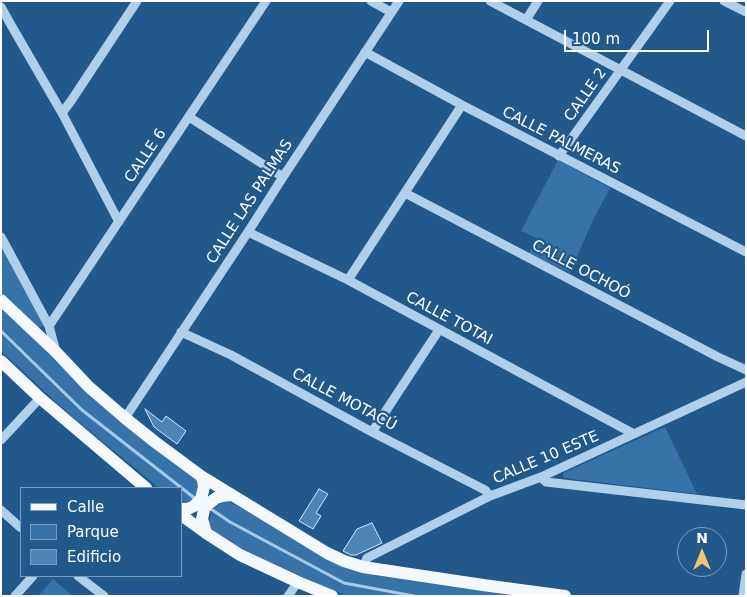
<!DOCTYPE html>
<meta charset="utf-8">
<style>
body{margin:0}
#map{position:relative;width:747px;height:597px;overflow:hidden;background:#23588b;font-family:"DejaVu Sans",sans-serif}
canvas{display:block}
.frame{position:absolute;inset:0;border:2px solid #fff;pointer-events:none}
.legend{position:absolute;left:20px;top:487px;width:162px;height:90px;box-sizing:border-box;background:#23588b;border:1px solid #7b9bb9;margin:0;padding:6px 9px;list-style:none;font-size:15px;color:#fff}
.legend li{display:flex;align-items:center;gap:10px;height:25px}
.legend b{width:25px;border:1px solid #7b9bb9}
.north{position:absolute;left:677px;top:527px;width:50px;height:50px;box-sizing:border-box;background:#23588b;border:1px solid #7b9bb9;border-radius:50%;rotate:0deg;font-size:14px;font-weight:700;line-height:20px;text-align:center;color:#fff}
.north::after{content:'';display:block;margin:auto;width:18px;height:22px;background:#f6c673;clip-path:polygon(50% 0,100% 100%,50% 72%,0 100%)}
.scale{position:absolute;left:564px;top:30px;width:145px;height:22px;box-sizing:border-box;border:2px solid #fff;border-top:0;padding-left:6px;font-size:15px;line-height:18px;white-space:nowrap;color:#fff;-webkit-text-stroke:4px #23588b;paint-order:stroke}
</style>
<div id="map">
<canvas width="747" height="597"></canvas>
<div class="frame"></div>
<ul class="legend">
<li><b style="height:6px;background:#f4f9fe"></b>Calle</li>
<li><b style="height:14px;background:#3772a8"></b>Parque</li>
<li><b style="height:14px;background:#5084b4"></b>Edificio</li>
</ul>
<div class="north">N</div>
<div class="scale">100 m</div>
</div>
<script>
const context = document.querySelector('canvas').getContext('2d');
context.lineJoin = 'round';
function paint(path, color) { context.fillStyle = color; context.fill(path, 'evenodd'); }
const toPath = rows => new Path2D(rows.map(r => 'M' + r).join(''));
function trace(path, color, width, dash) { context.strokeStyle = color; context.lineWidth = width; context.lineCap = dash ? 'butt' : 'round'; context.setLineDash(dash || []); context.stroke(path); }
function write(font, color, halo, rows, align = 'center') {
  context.font = font + ' "DejaVu Sans",sans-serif'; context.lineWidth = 4.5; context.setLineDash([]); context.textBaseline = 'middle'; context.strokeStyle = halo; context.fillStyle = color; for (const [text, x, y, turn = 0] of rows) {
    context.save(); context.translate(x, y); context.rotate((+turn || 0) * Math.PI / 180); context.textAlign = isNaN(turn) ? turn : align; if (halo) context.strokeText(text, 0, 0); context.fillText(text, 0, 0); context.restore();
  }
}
paint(toPath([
 [558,160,610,188,592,222,570,273,529,253,537,238,521,231],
 [1,247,44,326,39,328,1,292],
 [1,300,202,482,195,503,181,505,181,488,159,488,69,414,1,351],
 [665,427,697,494,564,478,563,473],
 [226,500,327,555,539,596,347,596,247,553,211,529,209,521,213,508],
 [53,579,73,596,38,596]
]), '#3772a8');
trace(toPath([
 [1,331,82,410,197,500],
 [208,507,230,522,344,583,414,596]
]), '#a4cbeb', 3);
const building = toPath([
 [145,409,162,422,166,416,186,431,177,444,154,427,145,409],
 [319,489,328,494,316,513,321,516,313,529,299,521,319,489],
 [372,523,382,543,356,555,351,555,343,551,357,529,372,523]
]);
paint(building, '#5084b4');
trace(building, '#d5e7f8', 1);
trace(toPath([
 [371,1,391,12],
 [490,1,746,136],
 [724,1,746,12],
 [1,7,11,25,62,113,119,222],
 [526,20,538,1],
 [365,52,462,105,746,252],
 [62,113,71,101,137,1],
 [189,117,283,177],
 [559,156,670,1],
 [405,193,718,357,746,370],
 [248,232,348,280,634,434],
 [1,237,49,326,56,352],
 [348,280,462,105],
 [49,326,266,1],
 [181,332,231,355,372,432,485,490,490,496],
 [125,418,248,232,283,177,399,1],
 [372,432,439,330],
 [1,440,40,398],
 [541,477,546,482,746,505],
 [1,510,21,528],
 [363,567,367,558,490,496,541,477,746,382],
 [78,576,104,596],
 [15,596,33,576],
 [288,596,298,582],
 [743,596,746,574]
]), '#b0cfea', 9);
trace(toPath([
 [1,300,56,352,89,387,125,418,155,442,201,476,327,553,344,561,363,567,483,585,565,596],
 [1,361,40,398,146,488],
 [181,509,188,509,194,506,201,499,204,487,203,480,201,476],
 [181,515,206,533,240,555,298,582,332,596],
 [206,533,202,519,204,510,207,505,216,498,222,496,231,495]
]), '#f4f9fe', 12);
write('15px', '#fff', '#23588b', [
 ["CALLE 2",586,95,-55],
 ["CALLE PALMERAS",561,141,27],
 ["CALLE 6",146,156,-56],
 ["CALLE LAS PALMAS",250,202,-57],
 ["CALLE OCHOÓ",581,270,28],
 ["CALLE TOTAI",449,319,28],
 ["CALLE MOTACÚ",344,400,28],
 ["CALLE 10 ESTE",546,458,-23]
]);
</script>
